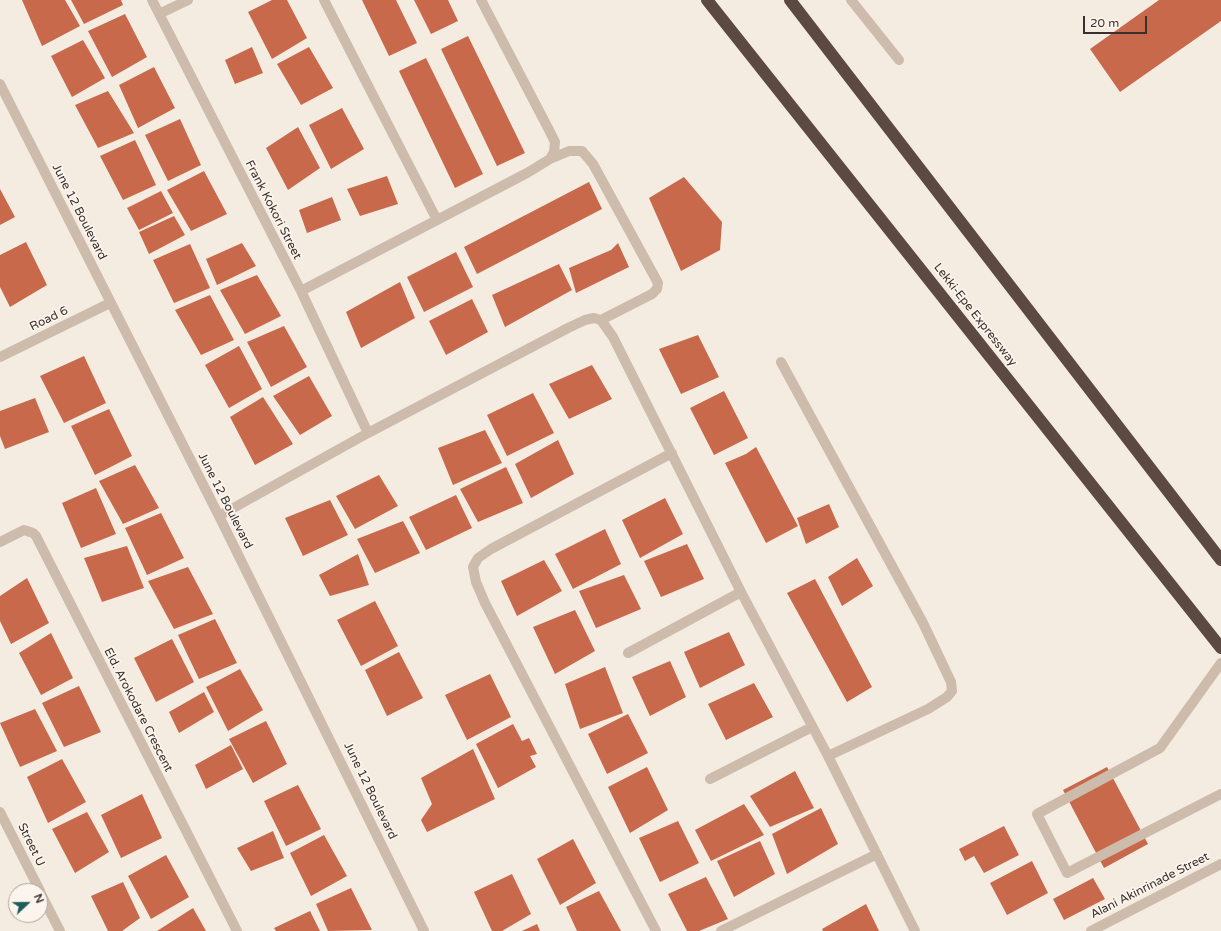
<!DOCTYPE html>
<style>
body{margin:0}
#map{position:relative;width:1221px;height:931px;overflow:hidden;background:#f4ebe1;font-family:"Varela Round",sans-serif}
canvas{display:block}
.north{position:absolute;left:8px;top:883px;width:40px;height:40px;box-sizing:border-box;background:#fbf5ee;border:1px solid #aea6a0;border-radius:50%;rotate:68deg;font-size:11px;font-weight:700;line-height:16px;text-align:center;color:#3b302b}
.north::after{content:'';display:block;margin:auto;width:14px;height:18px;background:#1f5a5e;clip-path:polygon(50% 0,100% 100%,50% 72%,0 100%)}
.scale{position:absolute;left:1083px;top:16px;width:64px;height:18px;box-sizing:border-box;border:2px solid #3b302b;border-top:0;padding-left:5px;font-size:12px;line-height:14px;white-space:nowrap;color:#3b302b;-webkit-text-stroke:3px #fbf5ee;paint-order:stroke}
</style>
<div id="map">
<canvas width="1221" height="931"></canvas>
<div class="north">N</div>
<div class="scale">20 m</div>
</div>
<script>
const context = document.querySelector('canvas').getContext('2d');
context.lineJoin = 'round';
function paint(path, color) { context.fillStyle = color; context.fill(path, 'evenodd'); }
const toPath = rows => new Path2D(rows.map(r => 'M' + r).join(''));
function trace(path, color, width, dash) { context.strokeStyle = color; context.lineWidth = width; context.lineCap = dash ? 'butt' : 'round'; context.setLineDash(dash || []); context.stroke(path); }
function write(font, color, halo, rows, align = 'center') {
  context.font = font + ' "Varela Round",sans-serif'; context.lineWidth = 3.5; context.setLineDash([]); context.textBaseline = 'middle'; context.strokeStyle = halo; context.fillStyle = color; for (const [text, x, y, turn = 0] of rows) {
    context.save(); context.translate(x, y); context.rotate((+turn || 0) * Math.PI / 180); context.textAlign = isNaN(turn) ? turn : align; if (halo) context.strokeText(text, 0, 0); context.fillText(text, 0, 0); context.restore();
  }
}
paint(toPath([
 [22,0,65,0,80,26,42,46],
 [71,0,121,0,123,5,84,24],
 [272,0,287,0,307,38,272,59,248,12],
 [362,0,396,0,417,43,389,56],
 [414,0,448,0,458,21,431,34],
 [1159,0,1221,0,1221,21,1120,92,1090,49],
 [125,14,147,57,112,77,88,31],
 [468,36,525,153,497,166,441,49],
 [83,40,105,78,72,97,51,56],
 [252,47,263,73,235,84,225,60],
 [309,47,333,88,301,105,277,64],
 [426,58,483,174,455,188,399,71],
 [154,67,175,108,138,128,119,85],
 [108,91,134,133,98,148,75,105],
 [342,108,364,149,331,169,309,125],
 [180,119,201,165,168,181,145,135],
 [298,127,320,168,288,190,266,148],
 [135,140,156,185,123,200,100,156],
 [204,171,227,214,191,231,167,190],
 [387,176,398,204,360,216,347,189],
 [684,177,722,222,720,250,681,271,649,198],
 [589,182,602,209,477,274,464,247],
 [0,189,15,217,0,225],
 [161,191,173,213,139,230,127,208],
 [332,197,341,220,307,233,299,210],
 [174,216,185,235,149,254,139,232],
 [26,242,47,285,10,307,0,287,0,255],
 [242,243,256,266,217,285,206,259],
 [618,243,629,267,576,293,569,268,611,250],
 [190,244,210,288,174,303,153,260],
 [456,252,473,287,424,312,407,277],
 [559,264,572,290,505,327,492,295],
 [257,275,281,316,245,334,220,290],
 [400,282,415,318,361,348,346,312],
 [210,295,234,340,201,355,175,310],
 [472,299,488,332,446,355,429,321],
 [284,326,307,367,271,387,247,342],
 [698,335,719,377,681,394,659,349],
 [239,346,262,389,229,408,205,365],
 [84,356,106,403,64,423,40,376],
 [592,365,612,399,569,419,549,384],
 [309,376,332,416,300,435,273,396],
 [724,391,748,438,714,455,690,408],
 [533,393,554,433,507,456,487,415],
 [263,397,293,444,255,465,230,417],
 [35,398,49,432,5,449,0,436,0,411],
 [109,409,132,456,95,475,71,426],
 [485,430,502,463,453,485,438,448],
 [558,440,574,474,531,498,515,464],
 [756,447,798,526,766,543,725,463,746,454],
 [135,465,159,508,123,524,99,481],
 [506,467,523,503,478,522,460,489],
 [379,475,398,506,355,529,336,496],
 [96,488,116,534,81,548,62,503],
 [456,495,472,528,426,550,409,517],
 [665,498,683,534,640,558,622,520],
 [330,500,348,535,303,556,285,518],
 [829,504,839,527,806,544,797,518],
 [161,513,184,558,147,575,125,528],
 [403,521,420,553,375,573,357,539],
 [605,529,621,564,573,589,555,554],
 [687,544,704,579,661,597,644,561],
 [127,546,144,588,102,602,84,558],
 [358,554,369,585,330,596,319,575],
 [857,558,873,586,842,606,828,577],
 [544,560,562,591,517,616,501,581],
 [188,567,213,614,174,629,148,581],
 [624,575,641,609,596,628,579,591],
 [27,578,49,623,11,644,0,621,0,596],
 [815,579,872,687,847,702,787,593],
 [375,601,398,646,361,666,337,620],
 [575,610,595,651,555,674,533,627],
 [215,619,237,663,199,679,178,635],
 [729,632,745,665,700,688,684,652],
 [51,633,73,678,41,695,19,653],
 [172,639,194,682,156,702,134,658],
 [399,652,423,698,387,716,365,670],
 [670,661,686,697,650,716,632,677],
 [605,667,623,713,580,729,565,684],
 [240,669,263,710,228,731,206,687],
 [490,674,511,717,467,740,445,695],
 [754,683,773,717,726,740,708,704],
 [79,686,101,732,64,747,42,703],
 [204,692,214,712,179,733,169,712],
 [35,709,57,751,20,767,0,723],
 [628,714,648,753,607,774,588,734],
 [266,721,287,764,253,783,229,739],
 [513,724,522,741,529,738,537,754,530,756,536,767,498,788,476,744],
 [231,745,243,769,206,789,195,765],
 [473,749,495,799,427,832,421,820,432,804,421,778],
 [62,759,86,802,48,823,27,777],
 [647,767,668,810,630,833,608,787],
 [1107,767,1148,844,1104,868,1063,790],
 [795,771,814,808,770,827,750,796],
 [298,785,321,829,286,846,264,801],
 [142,794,162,838,121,858,101,815],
 [744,804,764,835,711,861,695,830],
 [821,808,838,844,787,874,772,834],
 [87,812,109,852,75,873,52,829],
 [678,821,699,863,660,882,639,838],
 [1004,826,1019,855,984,873,974,856,965,861,959,849],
 [273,831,284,858,251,871,237,848],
 [324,835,347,876,311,896,290,853],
 [573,839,596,883,560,905,537,859],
 [760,841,775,874,734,897,717,861],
 [166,855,189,897,151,919,128,876],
 [1032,861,1048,893,1007,915,990,883],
 [512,874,531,914,502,931,492,931,474,892],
 [706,877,728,919,699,931,687,931,668,894],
 [1093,878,1105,899,1064,920,1053,899],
 [123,882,140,918,122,931,108,931,91,896],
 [351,888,372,930,328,931,316,904],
 [599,891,621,931,577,931,566,907],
 [866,904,879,931,823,931,822,929],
 [193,908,206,931,157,931],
 [310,911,320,931,276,931,274,928],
 [537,924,540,931,522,931]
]), '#c8694b');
trace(toPath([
 [152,0,301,291,368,433],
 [324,0,437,220],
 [851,0,899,60],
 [159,14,188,0],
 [0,84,219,516,424,931],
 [550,159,569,151,582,151,593,164,658,283,657,289,652,294,601,320],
 [301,291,527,173,550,159,554,152,555,142,548,128,481,0],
 [0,357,110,303],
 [781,362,923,623,951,682,952,691,947,697,928,709,828,756],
 [219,516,368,433,568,328,585,320,594,318,601,320,613,337,741,592,828,756,915,931],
 [0,542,24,530,33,533,36,536,237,931],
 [628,653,741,592],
 [1221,663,1160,748,1037,814,1067,873,1221,794],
 [710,779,812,727],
 [0,812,40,891],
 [40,892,60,931],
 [656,931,485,603,476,582,473,567,478,558,491,549,672,453],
 [721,931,877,854],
 [1091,931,1221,864]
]), '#cdbbac', 10);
trace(toPath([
 [707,0,1221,648],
 [790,0,1221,560]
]), '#5c4a42', 12);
write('12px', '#3b302b', '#fbf5ee', [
 ["Frank Kokori Street",273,210,63],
 ["June 12 Boulevard",79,212,63],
 ["Lekki-Epe Expressway",975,315,52],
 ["Road 6",49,319,-26],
 ["June 12 Boulevard",225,501,63],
 ["Eld. Arokodare Crescent",138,710,63],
 ["June 12 Boulevard",370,791,64],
 ["Street U",31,845,64],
 ["Alani Akinrinade Street",1150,886,-27]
]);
</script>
